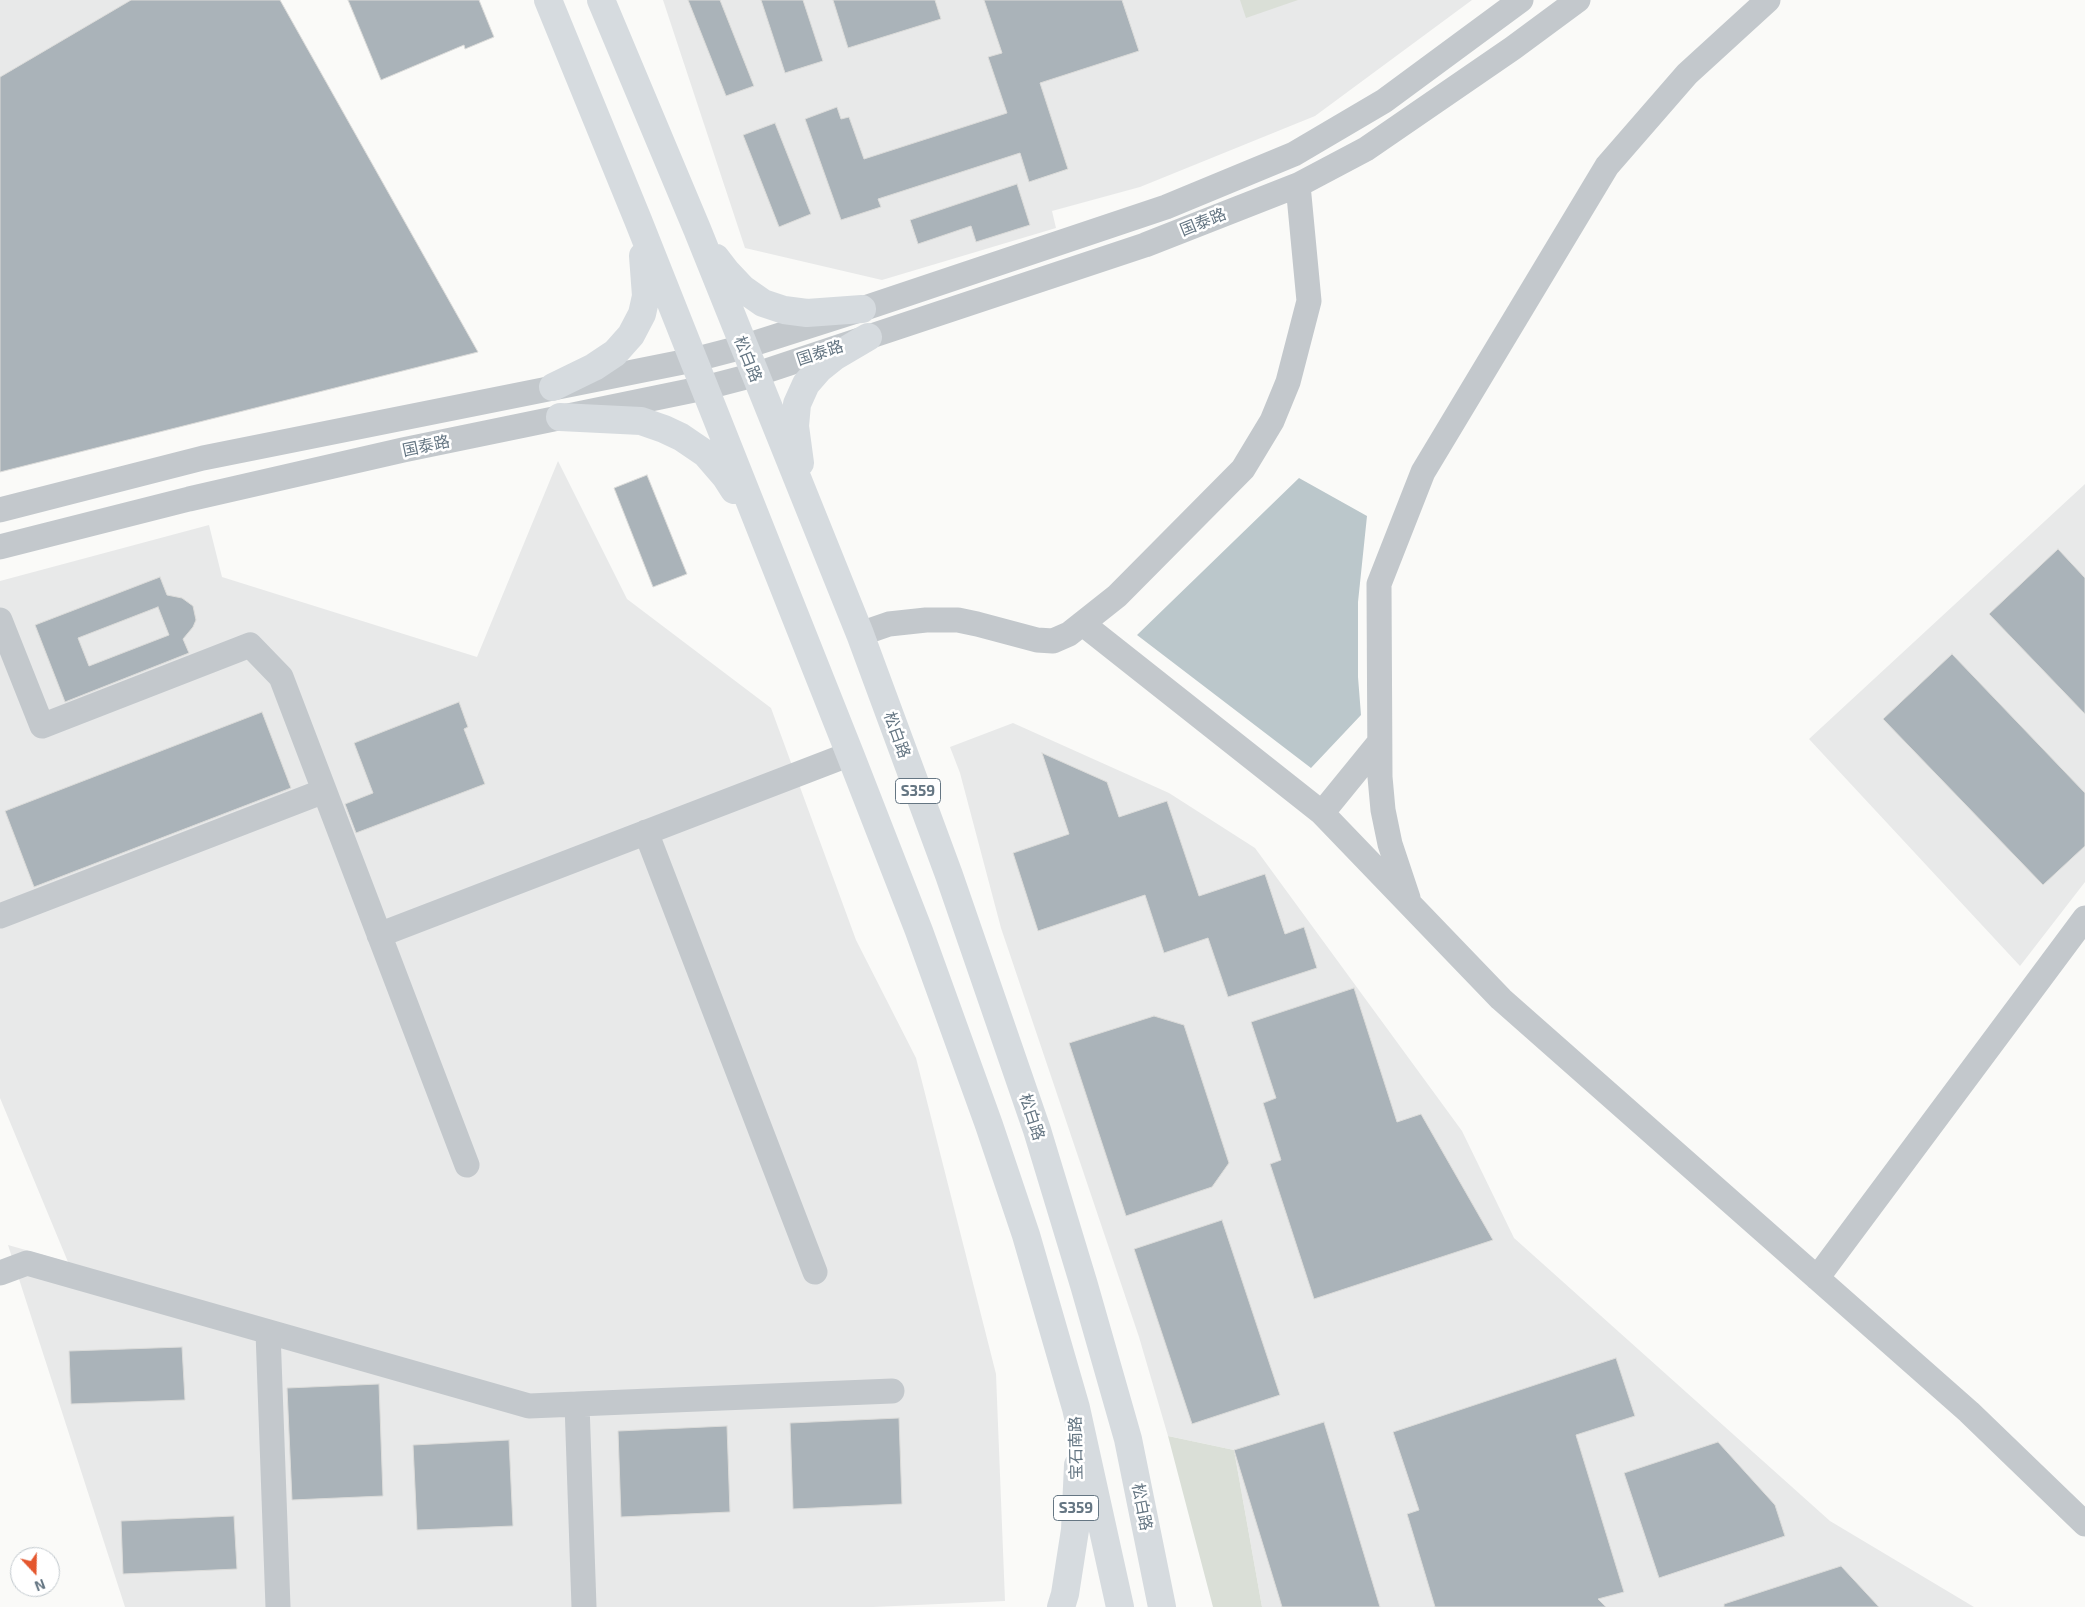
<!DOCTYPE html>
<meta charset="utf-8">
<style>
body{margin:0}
#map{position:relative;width:2085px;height:1607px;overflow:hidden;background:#fafaf8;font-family:"Exo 2",sans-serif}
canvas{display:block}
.north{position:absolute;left:10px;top:1547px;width:50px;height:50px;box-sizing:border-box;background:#fff;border:1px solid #c1c8cd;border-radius:50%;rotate:159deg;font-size:14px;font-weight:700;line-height:20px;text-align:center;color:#657683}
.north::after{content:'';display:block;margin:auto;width:18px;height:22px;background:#e4572e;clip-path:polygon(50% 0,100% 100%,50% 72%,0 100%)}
</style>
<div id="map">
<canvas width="2085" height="1607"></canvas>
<div class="north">N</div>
</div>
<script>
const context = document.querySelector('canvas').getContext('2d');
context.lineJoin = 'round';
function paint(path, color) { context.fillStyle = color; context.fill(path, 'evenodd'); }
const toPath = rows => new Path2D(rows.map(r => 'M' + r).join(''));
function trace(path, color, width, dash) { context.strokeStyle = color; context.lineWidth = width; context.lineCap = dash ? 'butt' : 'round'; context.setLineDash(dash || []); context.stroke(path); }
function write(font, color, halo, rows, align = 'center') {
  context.font = font + ' "Exo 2","Noto Sans SC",sans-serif'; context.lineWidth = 5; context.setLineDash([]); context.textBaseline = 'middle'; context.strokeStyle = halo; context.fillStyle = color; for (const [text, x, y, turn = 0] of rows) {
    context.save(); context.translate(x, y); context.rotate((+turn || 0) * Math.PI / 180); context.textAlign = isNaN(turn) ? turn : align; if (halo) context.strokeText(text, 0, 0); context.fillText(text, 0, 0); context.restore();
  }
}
paint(toPath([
 [0,0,131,0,0,77],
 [663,0,1472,0,1315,116,1140,187,1052,211,1056,228,882,280,745,248],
 [558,461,627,599,771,708,856,940,916,1058,996,1374,1005,1601,873,1607,125,1607,8,1245,68,1262,0,1098,0,581,209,525,222,577,477,657],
 [2085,484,2085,882,2020,966,1809,739],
 [1013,723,1169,793,1255,848,1462,1131,1514,1238,1830,1521,1974,1607,1262,1607,1234,1450,1168,1436,1139,1337,1001,928,960,773,950,747]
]), '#e8e9e9');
paint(toPath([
 [1240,0,1298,0,1246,18],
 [1168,1436,1234,1450,1262,1607,1213,1607]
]), '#dadfd7');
paint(toPath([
 [1299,478,1367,516,1358,602,1358,677,1361,715,1311,768,1137,635]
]), '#bbc7cb');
const building = toPath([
 [131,0,280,0,478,352,0,472,0,77,131,0],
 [348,0,479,0,494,37,465,49,464,45,381,80,348,0],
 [688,0,720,0,754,86,726,96,688,0],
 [761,0,803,0,823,61,785,73,761,0],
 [833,0,935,0,941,19,848,48,833,0],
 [984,0,1122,0,1139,51,1040,83,1068,169,1029,182,1020,153,878,199,881,207,841,220,805,119,837,107,841,119,849,117,864,159,1007,113,988,57,1002,53,984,0],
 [775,123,811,214,779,227,743,135,775,123],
 [1017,184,1030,225,976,242,971,226,918,244,910,220,1017,184],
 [647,475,687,574,653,587,614,488,647,475],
 [2058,549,2085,578,2085,714,1989,614,2058,549],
 [160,577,167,595,182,598,193,606,196,620,193,627,183,639,189,653,65,702,35,625,160,577],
 [158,607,169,635,89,666,78,638,158,607],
 [1952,654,2085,793,2085,846,2043,885,1883,719,1952,654],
 [459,702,468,727,464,729,485,784,356,833,345,804,373,793,354,743,459,702],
 [262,712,291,788,34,887,5,811,262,712],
 [1042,753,1107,782,1119,817,1167,801,1199,896,1265,874,1285,934,1304,927,1317,968,1228,997,1208,938,1164,953,1145,895,1038,931,1013,853,1069,834,1042,753],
 [1354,988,1397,1122,1421,1114,1493,1240,1314,1299,1270,1164,1281,1160,1263,1103,1276,1098,1251,1022,1354,988],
 [1154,1016,1184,1025,1229,1163,1212,1187,1126,1216,1069,1043,1154,1016],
 [1222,1220,1280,1395,1192,1424,1134,1249,1222,1220],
 [182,1347,185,1400,71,1404,69,1351,182,1347],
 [1616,1358,1635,1416,1576,1435,1624,1592,1598,1599,1606,1607,1435,1607,1407,1514,1419,1510,1393,1432,1616,1358],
 [379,1384,383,1496,292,1500,287,1388,379,1384],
 [899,1418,902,1504,793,1509,790,1423,899,1418],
 [1324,1422,1380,1607,1282,1607,1234,1450,1324,1422],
 [727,1426,730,1512,621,1517,618,1431,727,1426],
 [509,1440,513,1526,417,1530,413,1445,509,1440],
 [1718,1442,1775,1505,1785,1536,1659,1578,1624,1473,1718,1442],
 [234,1516,237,1569,123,1574,121,1521,234,1516],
 [1841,1566,1879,1607,1724,1607,1724,1604,1841,1566]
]);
paint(building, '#aab3b9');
trace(building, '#dcdcda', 1);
trace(toPath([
 [0,510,203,458,693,360,743,347,862,309,1166,207,1294,154,1384,101,1521,0],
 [0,547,189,499,403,450,704,388,754,375,1145,245,1298,185,1366,149,1513,48,1578,0],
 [0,620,42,726,250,645,281,677,467,1165],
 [1083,624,1322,813,1501,999,1969,1412,2085,1524],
 [860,634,889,624,926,620,958,620,977,624,1037,640,1053,641,1069,634,1117,596,1243,469,1272,421,1288,382,1309,301,1298,185],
 [1322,813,1379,743],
 [646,832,815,1272],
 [1408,898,1390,844,1383,810,1380,777,1379,584,1423,472,1607,166,1687,74,1768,0],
 [0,916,324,791],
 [379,935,850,754],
 [0,1273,27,1263,529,1406,892,1391],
 [1817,1278,2085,918],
 [268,1332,278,1607],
 [577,1404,584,1607]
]), '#c3c8cc', 25);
trace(toPath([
 [548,0,638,220,850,754,919,931,989,1125,1026,1235,1076,1408,1120,1607],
 [601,0,697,229,860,634,949,875,1037,1130,1084,1285,1128,1439,1162,1607],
 [716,258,726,271,743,289,763,303,784,310,807,313,862,309],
 [553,387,594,367,615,353,631,335,642,314,646,296,643,256],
 [560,417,641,421,664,429,681,437,706,454,725,476,734,490],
 [800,463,795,426,797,404,806,384,819,369,834,357,868,337],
 [1061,1607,1065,1594,1075,1530,1078,1465]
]), '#d6dbdf', 28);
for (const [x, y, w] of [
 [918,791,45],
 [1076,1508,45]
]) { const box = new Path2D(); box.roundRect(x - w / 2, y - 12.5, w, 25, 4); context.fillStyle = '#fff'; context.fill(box); trace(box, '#657683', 1); }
write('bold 15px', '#657683', null, [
 ["S359",918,791],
 ["S359",1076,1508]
]);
write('16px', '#657683', '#fff', [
 ["国泰路",1203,222,-22],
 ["国泰路",820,353,-18],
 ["松白路",748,359,68],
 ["国泰路",426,446,-12],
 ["松白路",897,735,70],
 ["松白路",1032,1117,72],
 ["宝石南路",1076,1448,-91],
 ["松白路",1142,1507,79]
]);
</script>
